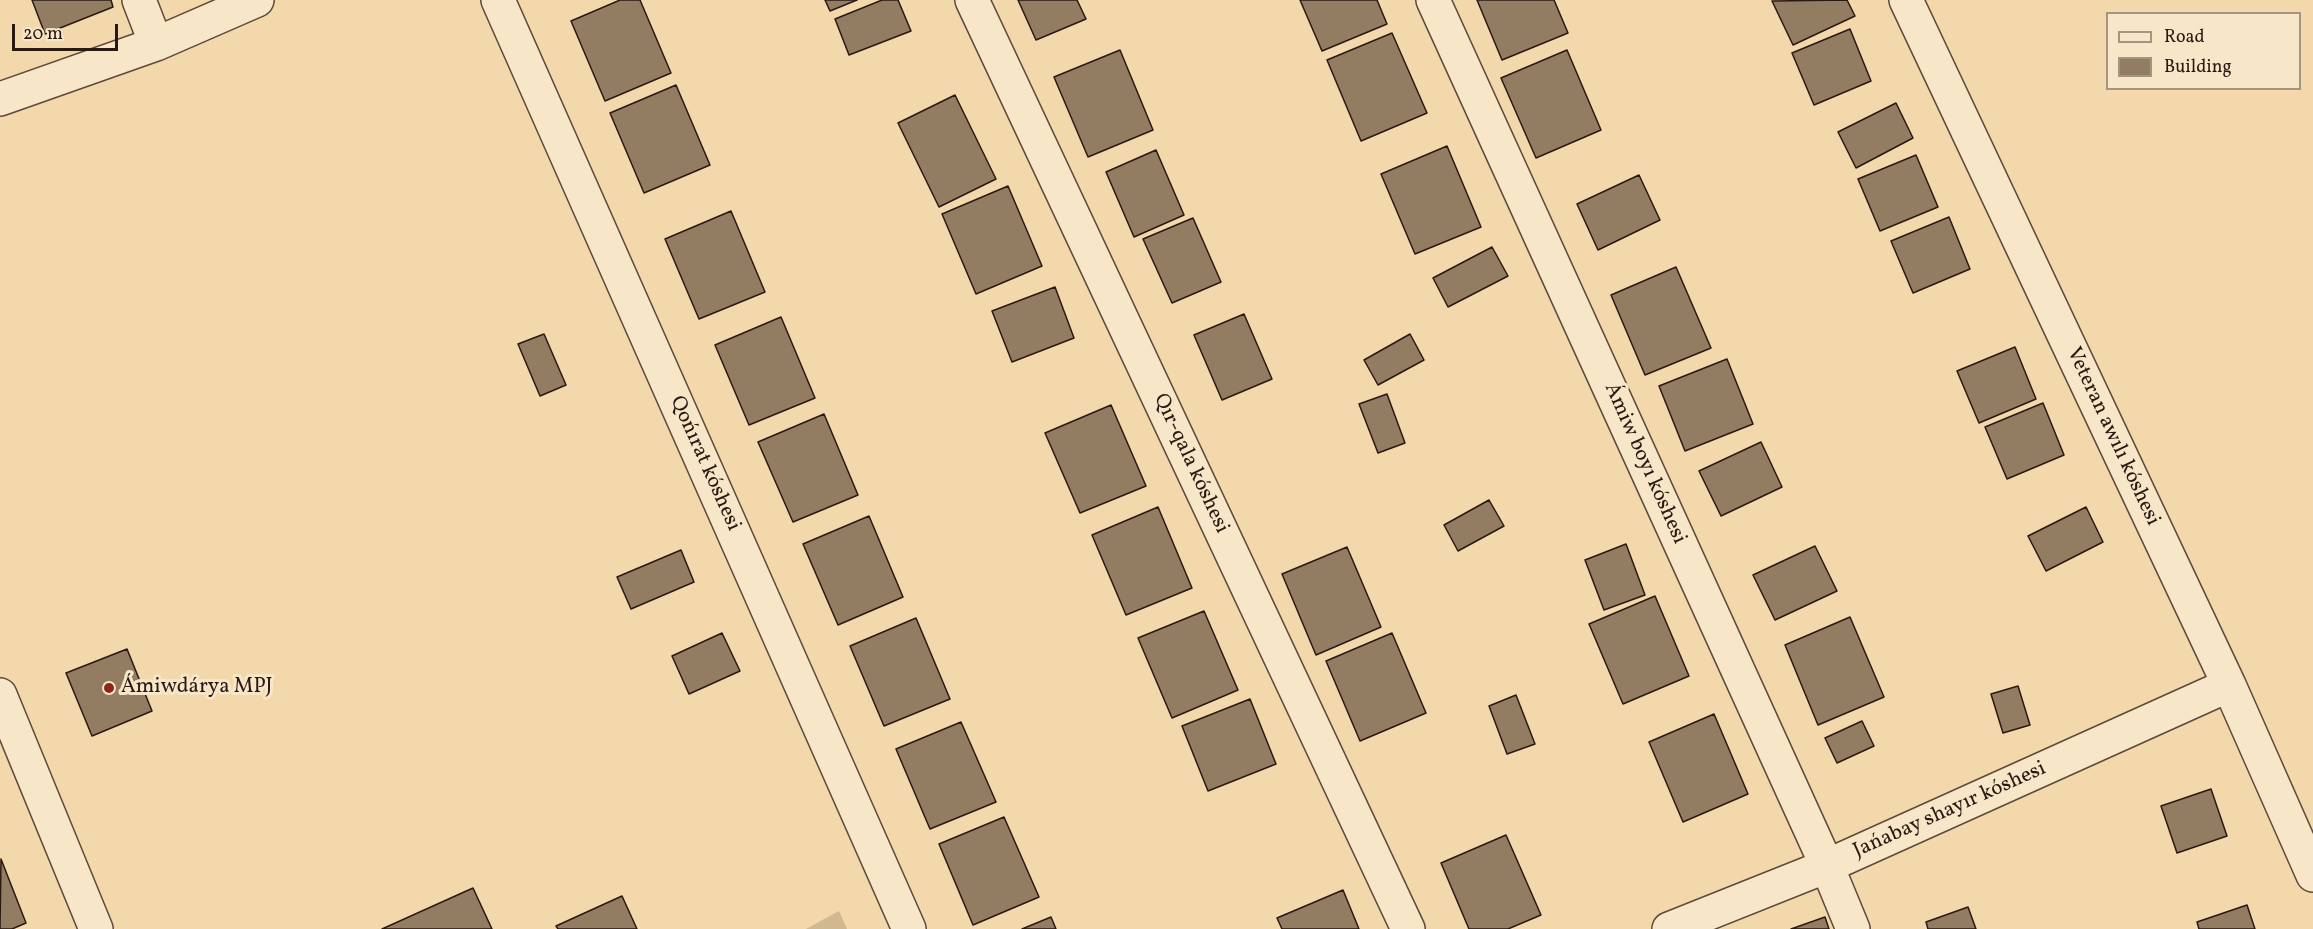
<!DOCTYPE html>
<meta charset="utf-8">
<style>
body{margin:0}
#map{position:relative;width:2313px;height:929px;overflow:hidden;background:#f2d8ab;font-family:Vollkorn,serif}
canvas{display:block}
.legend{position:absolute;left:2106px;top:12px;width:195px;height:78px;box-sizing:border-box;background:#f7e6c8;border:2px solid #a59480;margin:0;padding:8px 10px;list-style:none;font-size:18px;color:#2a1913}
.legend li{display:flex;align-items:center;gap:12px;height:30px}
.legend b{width:30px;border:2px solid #a59480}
.scale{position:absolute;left:12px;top:24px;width:106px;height:27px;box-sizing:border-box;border:3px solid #2a1913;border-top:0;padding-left:8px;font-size:18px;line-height:21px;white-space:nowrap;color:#2a1913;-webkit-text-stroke:4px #f7e6c8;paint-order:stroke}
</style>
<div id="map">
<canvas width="2313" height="929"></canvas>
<ul class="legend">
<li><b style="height:8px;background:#f7e6c8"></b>Road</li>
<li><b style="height:16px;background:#927c62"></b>Building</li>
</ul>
<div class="scale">20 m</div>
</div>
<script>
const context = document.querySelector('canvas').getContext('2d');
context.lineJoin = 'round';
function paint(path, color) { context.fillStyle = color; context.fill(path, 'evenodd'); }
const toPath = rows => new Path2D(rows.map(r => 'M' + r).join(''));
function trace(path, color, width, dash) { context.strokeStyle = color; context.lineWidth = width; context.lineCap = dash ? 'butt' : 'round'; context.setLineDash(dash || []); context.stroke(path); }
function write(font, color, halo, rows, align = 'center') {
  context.font = font + ' Vollkorn,serif'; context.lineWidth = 6; context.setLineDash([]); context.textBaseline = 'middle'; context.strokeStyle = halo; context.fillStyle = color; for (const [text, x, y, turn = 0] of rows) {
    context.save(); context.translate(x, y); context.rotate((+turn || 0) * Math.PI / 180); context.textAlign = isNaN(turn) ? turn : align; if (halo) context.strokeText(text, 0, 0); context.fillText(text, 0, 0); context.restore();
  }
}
paint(toPath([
 [839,911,847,929,806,929]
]), '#d0b891');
const building = toPath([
 [32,0,111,0,113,7,45,34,32,0],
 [620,0,640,0,671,73,605,101,571,21,620,0],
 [825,0,857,0,830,11,825,0],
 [882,0,898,0,911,31,849,55,835,19,882,0],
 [1018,0,1077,0,1086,19,1036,40,1018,0],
 [1300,0,1377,0,1387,24,1322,51,1300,0],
 [1477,0,1554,0,1568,33,1502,60,1477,0],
 [1847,0,1855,16,1793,45,1772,1,1847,0],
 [1850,29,1871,81,1814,105,1792,53,1850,29],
 [1392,33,1427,113,1361,141,1327,60,1392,33],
 [1120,50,1153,130,1088,157,1054,77,1120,50],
 [1567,50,1601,130,1536,158,1501,78,1567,50],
 [676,85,710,165,644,193,610,113,676,85],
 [955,95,996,179,939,207,898,123,955,95],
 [1896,103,1913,138,1856,168,1838,132,1896,103],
 [1447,146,1481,227,1415,254,1381,174,1447,146],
 [1156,150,1184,215,1134,237,1106,172,1156,150],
 [1916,155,1938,207,1880,231,1858,179,1916,155],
 [1639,175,1660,220,1598,250,1577,204,1639,175],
 [1008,186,1042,266,976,294,942,214,1008,186],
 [731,211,765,292,699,319,665,239,731,211],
 [1949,217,1970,269,1913,293,1891,241,1949,217],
 [1193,218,1221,282,1172,303,1143,239,1193,218],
 [1492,247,1508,276,1448,307,1433,278,1492,247],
 [1676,267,1711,348,1645,375,1611,295,1676,267],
 [1055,287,1074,338,1012,362,992,311,1055,287],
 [1244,314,1272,379,1222,400,1194,335,1244,314],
 [781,317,815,398,749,425,715,345,781,317],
 [544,334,566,385,540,396,518,344,544,334],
 [1410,334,1424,360,1378,385,1364,360,1410,334],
 [2015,347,2036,399,1979,423,1957,371,2015,347],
 [1727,359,1753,424,1685,451,1659,386,1727,359],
 [1387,394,1405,443,1378,453,1359,404,1387,394],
 [2043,403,2064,455,2007,479,1985,427,2043,403],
 [1111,405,1146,486,1080,513,1045,433,1111,405],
 [824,414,858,495,793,522,758,442,824,414],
 [1761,442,1782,487,1721,516,1699,471,1761,442],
 [1489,500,1504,526,1458,551,1444,525,1489,500],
 [1158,507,1192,588,1126,615,1092,535,1158,507],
 [2086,507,2103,542,2046,571,2028,536,2086,507],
 [869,516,903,597,838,625,803,544,869,516],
 [1626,544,1645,595,1604,610,1585,560,1626,544],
 [1815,546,1837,591,1775,620,1753,575,1815,546],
 [1347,547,1381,627,1316,655,1282,574,1347,547],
 [681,550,694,582,631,609,617,577,681,550],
 [1655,596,1689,676,1623,704,1589,624,1655,596],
 [1204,611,1238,690,1172,718,1138,638,1204,611],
 [1850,617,1884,697,1818,725,1785,645,1850,617],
 [916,618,950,699,884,726,850,646,916,618],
 [722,633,740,671,689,694,672,656,722,633],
 [1392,633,1426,713,1360,741,1326,661,1392,633],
 [127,649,152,711,92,736,66,673,127,649],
 [2018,686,2030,725,2003,733,1991,694,2018,686],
 [1516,695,1535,744,1507,754,1489,706,1516,695],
 [1250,699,1276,764,1208,791,1182,726,1250,699],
 [1714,714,1748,794,1683,822,1649,742,1714,714],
 [1862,721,1874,746,1837,763,1825,738,1862,721],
 [961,722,996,802,930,829,896,749,961,722],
 [2211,789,2227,836,2177,853,2161,806,2211,789],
 [1004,817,1039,897,973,925,939,844,1004,817],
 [1506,835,1541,915,1508,929,1469,929,1441,863,1506,835],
 [1,859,26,923,12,929,0,929,1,859],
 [473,888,492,929,382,929,473,888],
 [1343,890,1359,929,1282,929,1277,918,1343,890],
 [622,896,637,929,558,929,556,926,622,896],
 [2247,905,2255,929,2199,929,2197,922,2247,905],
 [1968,907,1976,929,1928,929,1926,922,1968,907],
 [1051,917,1056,929,1022,929,1051,917],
 [1825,917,1829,929,1791,929,1825,917]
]);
paint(building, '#927c62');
trace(building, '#2a1913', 1.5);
const minor = toPath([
 [139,0,156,44],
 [498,0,909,929],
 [972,0,1408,929],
 [1433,0,1827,866,1853,929],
 [1906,0,2229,685,2313,875],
 [0,99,156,44,257,0],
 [0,695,96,929],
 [1669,929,1827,866,2229,685]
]);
trace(minor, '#5c4939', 36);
trace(minor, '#f7e6c8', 33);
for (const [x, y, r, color] of [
 [109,688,6,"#8f2418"]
]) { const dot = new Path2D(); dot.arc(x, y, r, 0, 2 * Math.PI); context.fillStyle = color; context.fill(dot); trace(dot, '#f7e6c8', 2); }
write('21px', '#2a1913', '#f7e6c8', [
 ["Veteran awılı kóshesi",2112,437,65],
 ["Qońırat kóshesi",704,464,66],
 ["Qır-qala kóshesi",1190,464,65],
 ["Ámiw boyı kóshesi",1644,464,66],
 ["Jańabay shayır kóshesi",1950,811,-24]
]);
write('21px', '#2a1913', '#f7e6c8', [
 ["Ámiwdárya MPJ",121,688]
], 'left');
</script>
